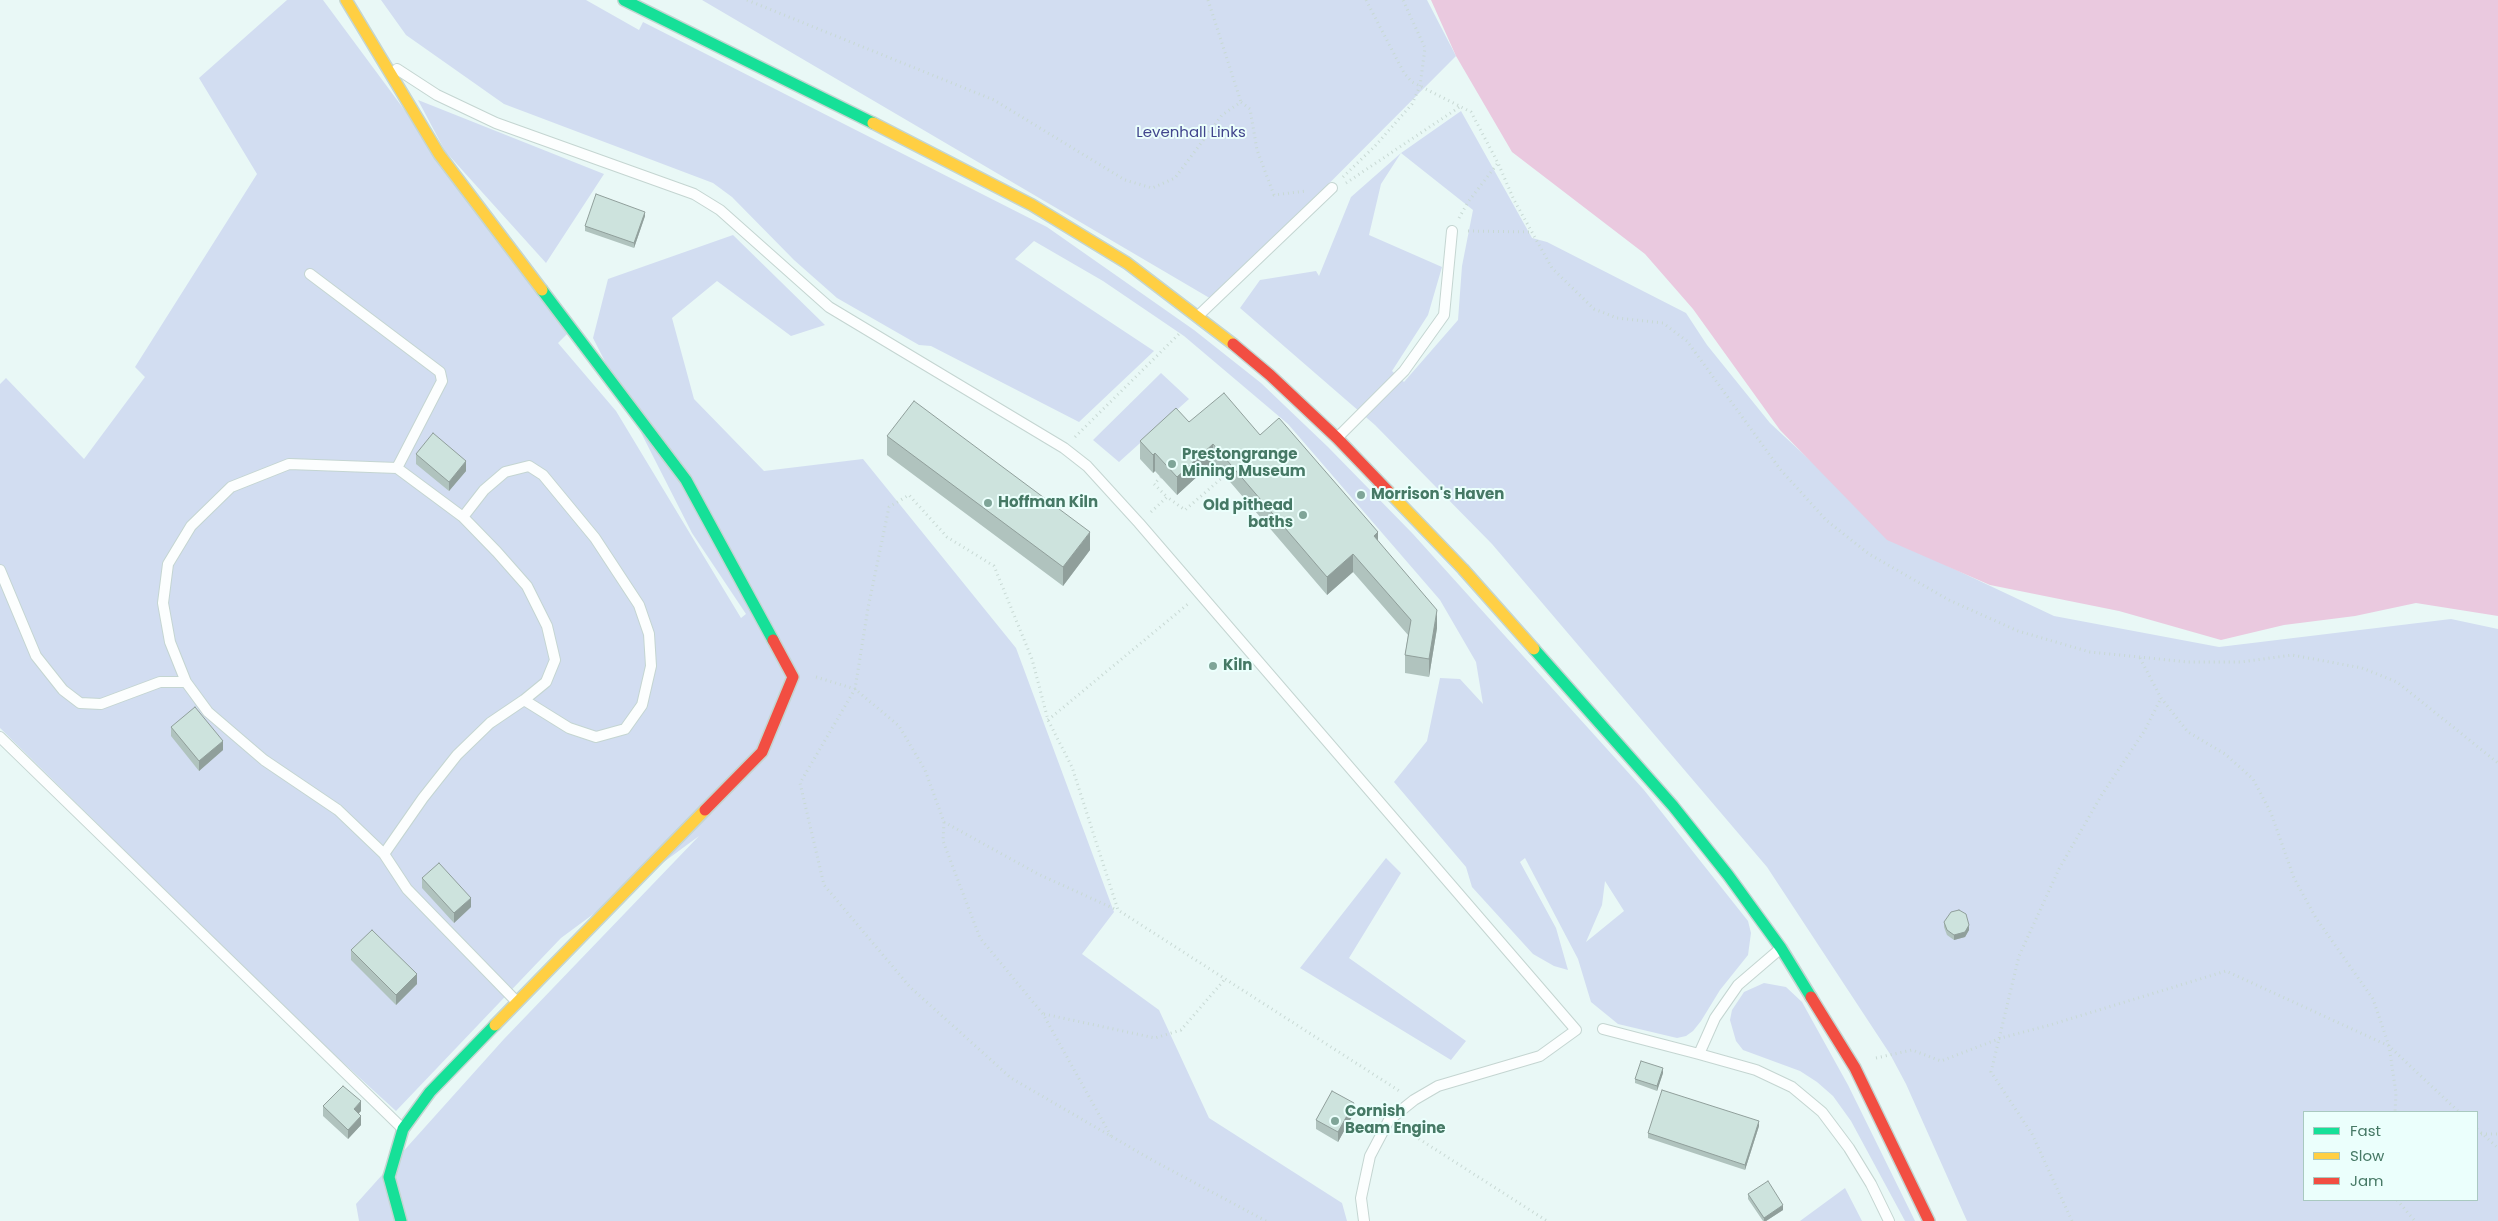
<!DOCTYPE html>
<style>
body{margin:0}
#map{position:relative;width:2498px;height:1221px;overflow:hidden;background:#e9f8f6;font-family:Poppins,sans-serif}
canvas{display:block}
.legend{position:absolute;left:2303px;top:1111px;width:175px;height:90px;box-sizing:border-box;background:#ebfffc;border:1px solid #a9c9c0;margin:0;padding:6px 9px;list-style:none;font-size:15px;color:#467965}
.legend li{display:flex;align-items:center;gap:10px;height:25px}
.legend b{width:25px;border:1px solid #a9c9c0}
</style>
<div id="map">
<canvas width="2498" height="1221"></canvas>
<ul class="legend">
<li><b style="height:6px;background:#16e098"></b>Fast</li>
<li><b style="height:6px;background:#ffcf43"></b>Slow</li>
<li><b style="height:6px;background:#f24e42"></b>Jam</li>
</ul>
</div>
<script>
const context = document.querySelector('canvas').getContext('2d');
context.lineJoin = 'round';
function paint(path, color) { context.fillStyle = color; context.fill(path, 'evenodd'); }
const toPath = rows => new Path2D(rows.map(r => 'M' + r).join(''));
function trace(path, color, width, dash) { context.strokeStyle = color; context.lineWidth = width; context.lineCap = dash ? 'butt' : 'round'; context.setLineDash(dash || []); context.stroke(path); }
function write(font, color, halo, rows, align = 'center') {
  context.font = font + ' Poppins,sans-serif'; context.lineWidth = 4; context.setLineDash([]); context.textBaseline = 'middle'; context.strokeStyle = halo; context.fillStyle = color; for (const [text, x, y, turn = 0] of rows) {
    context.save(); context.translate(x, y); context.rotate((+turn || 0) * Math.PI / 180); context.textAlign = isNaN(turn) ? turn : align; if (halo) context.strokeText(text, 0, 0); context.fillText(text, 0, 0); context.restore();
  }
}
paint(toPath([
 [287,0,323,0,569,332,558,343,616,411,741,618,746,614,692,533,593,338,608,279,733,235,825,325,791,336,717,281,672,318,694,399,764,471,863,459,1016,648,1114,912,1082,954,1159,1010,1209,1118,1342,1203,1347,1221,359,1221,356,1204,504,1039,699,836,561,938,396,1111,304,1027,0,728,0,384,6,378,84,459,145,377,135,367,257,174,199,78],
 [381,0,586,0,639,30,643,22,1047,227,1194,330,1261,383,1328,447,1413,534,1644,790,1748,921,1751,933,1748,955,1720,990,1701,1021,1693,1031,1686,1036,1677,1038,1618,1024,1591,1002,1578,959,1525,858,1520,862,1556,928,1568,970,1554,966,1533,954,1472,887,1466,867,1394,782,1427,741,1440,678,1460,679,1483,704,1476,662,1440,600,1288,424,1184,336,1103,281,1034,241,1015,259,1154,351,1079,422,931,346,919,345,837,298,794,260,732,197,713,183,504,104,406,35],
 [1605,881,1624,911,1586,942,1602,905],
 [702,0,1427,0,1456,56,1213,300],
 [418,100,604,174,546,263,445,151],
 [1461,111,1532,238,1547,242,1686,313,1707,345,1770,423,1899,543,2054,616,2219,647,2451,619,2498,629,2498,1221,1967,1221,1906,1084,1890,1054,1767,867,1492,544,1375,425,1240,308,1260,280,1316,271,1319,276,1351,197,1401,153],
 [1401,153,1473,210,1462,266,1458,320,1404,382,1392,371,1428,315,1442,267,1369,235,1381,184],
 [2304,1112,2477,1112,2477,1200,2304,1200],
 [1161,373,1189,399,1119,462,1093,440],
 [1386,858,1401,873,1349,958,1466,1041,1451,1060,1300,968],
 [1764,983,1786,987,1802,1002,1848,1085,1915,1221,1905,1221,1851,1121,1833,1096,1817,1082,1800,1071,1743,1050,1736,1041,1730,1020,1732,1010,1744,992],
 [1845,1188,1862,1221,1800,1221]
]), '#d2ddf1');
paint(toPath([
 [1431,0,2498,0,2498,616,2416,603,2355,616,2284,625,2221,640,2119,611,1990,585,1887,540,1780,430,1693,309,1645,254,1512,152,1456,56]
]), '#eac9df');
const lane = toPath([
 [397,69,437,95,496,123,694,194,720,210,829,307,1064,448,1087,466,1139,523,1576,1030,1540,1056,1438,1086,1414,1100,1389,1120,1370,1156,1361,1198,1364,1221],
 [310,274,440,372,442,381,397,468],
 [1199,315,1332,188],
 [1338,437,1404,371,1444,315,1452,231],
 [463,517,484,490,505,472,529,466,543,475,595,538,639,605,649,634,651,666,642,705,625,729,596,737,569,728,524,700],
 [0,570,36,656,63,690,80,703,101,704,160,682,186,682],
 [0,737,402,1128],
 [384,854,338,810,264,760,208,712,186,682,170,642,163,603,168,564,191,526,231,487,289,464,397,468,463,517,497,552,527,586,547,626,555,660,546,682,524,700,490,723,457,755,423,798,384,854,407,889,516,1001],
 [1603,1029,1699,1054,1715,1018,1738,985,1780,949],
 [1699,1054,1756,1070,1792,1087,1822,1112,1849,1148,1871,1184,1889,1221]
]);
const fast = toPath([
 [624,0,873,123],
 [542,290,686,480,773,640],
 [1534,649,1673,806,1728,875,1781,948,1811,997],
 [401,1221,389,1177,403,1129,430,1092,495,1025]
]);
const slow = toPath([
 [346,0,439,154,542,290],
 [873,123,1032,205,1127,263,1233,344],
 [1388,491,1463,569,1534,649],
 [495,1025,705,810]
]);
const jam = toPath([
 [1233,344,1270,375,1337,438,1388,491],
 [705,810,762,752,793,677,773,640],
 [1811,997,1855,1068,1929,1221]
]);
trace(lane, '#c4d5d1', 12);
trace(fast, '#c4d5d1', 14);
trace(slow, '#c4d5d1', 14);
trace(jam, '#c4d5d1', 14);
trace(toPath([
 [747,0,994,100,1125,180,1152,188,1175,178,1222,115,1241,102,1250,109,1257,150,1274,195,1306,191],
 [1208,0,1241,102],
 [1366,0,1404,73,1412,82,1471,112,1498,163,1514,200,1552,268,1594,309,1617,318,1663,323,1687,341,1780,469,1826,520,1869,554,1949,600,2018,631,2090,652,2188,662,2241,662,2292,655,2362,668,2397,682,2498,763],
 [1343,177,1375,146,1412,104,1420,86,1425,48,1403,0],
 [1346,183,1461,106],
 [1459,218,1468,202,1498,163],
 [1468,231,1532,232],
 [1075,437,1181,332],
 [1161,477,1154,484,1167,497],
 [1151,512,1167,497,1185,510,1223,477,1213,463],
 [2140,658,2161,698,2188,732,2225,754,2253,779,2271,813,2294,878,2316,918,2373,999,2389,1046,2396,1093,2395,1112],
 [816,677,855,689,899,726,925,770,944,822,943,841,980,938,1043,1014,1111,1136],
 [1048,720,1188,604],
 [944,822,1038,874,1117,910],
 [1044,1014,1155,1038,1181,1030,1225,979],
 [1876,1058,1912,1050,1941,1061,2001,1038,2050,1025,2226,971,2389,1046,2459,1112],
 [1402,1128,1547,1221],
 [2477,1129,2498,1148],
 [2481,1134,2498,1134],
 [2397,1200,2415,1221],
 [1266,1221,1152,1160,1011,1078,910,987,824,885,800,783,855,689,868,608,889,507,909,495,947,537,994,566,1032,659,1048,720,1072,767,1118,910,1401,1092],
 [2072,1221,2032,1134,1991,1072,2019,956,2059,869,2101,796,2145,730,2161,698]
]), '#c8d9d4', 3, [1, 4]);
trace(lane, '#fcfefe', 10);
trace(fast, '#16e098', 11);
trace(slow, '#ffcf43', 11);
trace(jam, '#f24e42', 11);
paint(toPath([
 [645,216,634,248,585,231,585,226],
 [1189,422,1260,435,1378,541,1437,628,1429,677,1405,673,1405,655,1408,635,1353,572,1327,595,1213,462,1177,495,1155,471,1153,473,1140,459,1140,441],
 [887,436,1090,550,1063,586,887,455],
 [416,454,466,471,449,491,416,464],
 [171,727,223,750,199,771,171,736],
 [422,878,471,907,454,923,422,888],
 [1944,922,1969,930,1965,937,1954,940,1947,935,1944,927],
 [351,950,417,984,396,1005,351,960],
 [1663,1073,1657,1091,1635,1083,1635,1079],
 [323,1106,361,1111,359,1113,361,1125,348,1139,323,1116],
 [1354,1113,1338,1142,1316,1129,1316,1120],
 [1759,1126,1745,1170,1648,1138,1648,1133],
 [1748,1194,1783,1210,1766,1221,1763,1221,1748,1199]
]), '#b0c3be');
paint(toPath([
 [645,212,645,216,634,248,634,243],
 [1213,444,1213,462,1177,495,1177,477],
 [1155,453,1155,471,1153,473,1153,455],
 [466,461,466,471,449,491,449,482],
 [1090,532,1090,550,1063,586,1063,567],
 [1378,532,1378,551,1374,536],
 [1353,554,1353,572,1327,595,1327,577],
 [1437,610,1437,628,1429,677,1429,659],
 [223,741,223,750,199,771,199,761],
 [471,898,471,907,454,923,454,913],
 [1969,925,1969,930,1965,937,1954,940,1954,935],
 [417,974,417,984,396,1005,396,995],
 [1663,1068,1663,1073,1657,1091,1657,1086],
 [361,1101,361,1111,354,1118,354,1109],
 [1354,1103,1354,1113,1338,1142,1338,1132],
 [361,1116,361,1125,348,1139,348,1130],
 [1759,1121,1759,1126,1745,1170,1745,1165],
 [1783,1205,1783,1210,1766,1221,1764,1221,1764,1218]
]), '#909f9b');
const building = toPath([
 [596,194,645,212,634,243,585,226,596,194],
 [1224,393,1260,435,1279,418,1378,532,1374,536,1437,610,1429,659,1405,655,1411,620,1353,554,1327,577,1213,444,1177,477,1155,453,1153,455,1140,441,1176,408,1189,422,1224,393],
 [914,401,1090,532,1063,567,887,436,914,401],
 [433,433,466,461,449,482,416,454,433,433],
 [195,707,223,741,199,761,171,727,195,707],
 [439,863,471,898,454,913,422,878,439,863],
 [1959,910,1966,914,1969,925,1965,932,1954,935,1947,930,1944,922,1951,912,1959,910],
 [372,930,417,974,396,995,351,950,372,930],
 [1641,1061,1663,1068,1657,1086,1635,1079,1641,1061],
 [343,1086,361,1101,354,1109,361,1116,348,1130,323,1106,343,1086],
 [1662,1090,1759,1121,1745,1165,1648,1133,1662,1090],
 [1332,1091,1354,1103,1338,1132,1316,1120,1332,1091],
 [1768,1181,1783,1205,1764,1218,1748,1194,1768,1181]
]);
paint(building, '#cde3dd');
trace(building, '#909f9b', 1);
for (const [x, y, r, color] of [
 [1172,464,5,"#7fa598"],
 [1361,495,5,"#7fa598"],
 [988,503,5,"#7fa598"],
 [1303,515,5,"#7fa598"],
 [1213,666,5,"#7fa598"],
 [1335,1121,5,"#7fa598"]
]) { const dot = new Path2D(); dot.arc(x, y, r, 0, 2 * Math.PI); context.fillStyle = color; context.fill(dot); trace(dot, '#ebfffc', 2); }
write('15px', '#41458d', '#ebfffc', [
 ["Levenhall Links",1191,133]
]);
write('bold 15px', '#467965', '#ebfffc', [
 ["Prestongrange",1182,455],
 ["Mining Museum",1182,472],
 ["Morrison's Haven",1371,495],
 ["Hoffman Kiln",998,503],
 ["Old pithead",1293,506,"right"],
 ["baths",1293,523,"right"],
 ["Kiln",1223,666],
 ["Cornish",1345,1112],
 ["Beam Engine",1345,1129]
], 'left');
</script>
